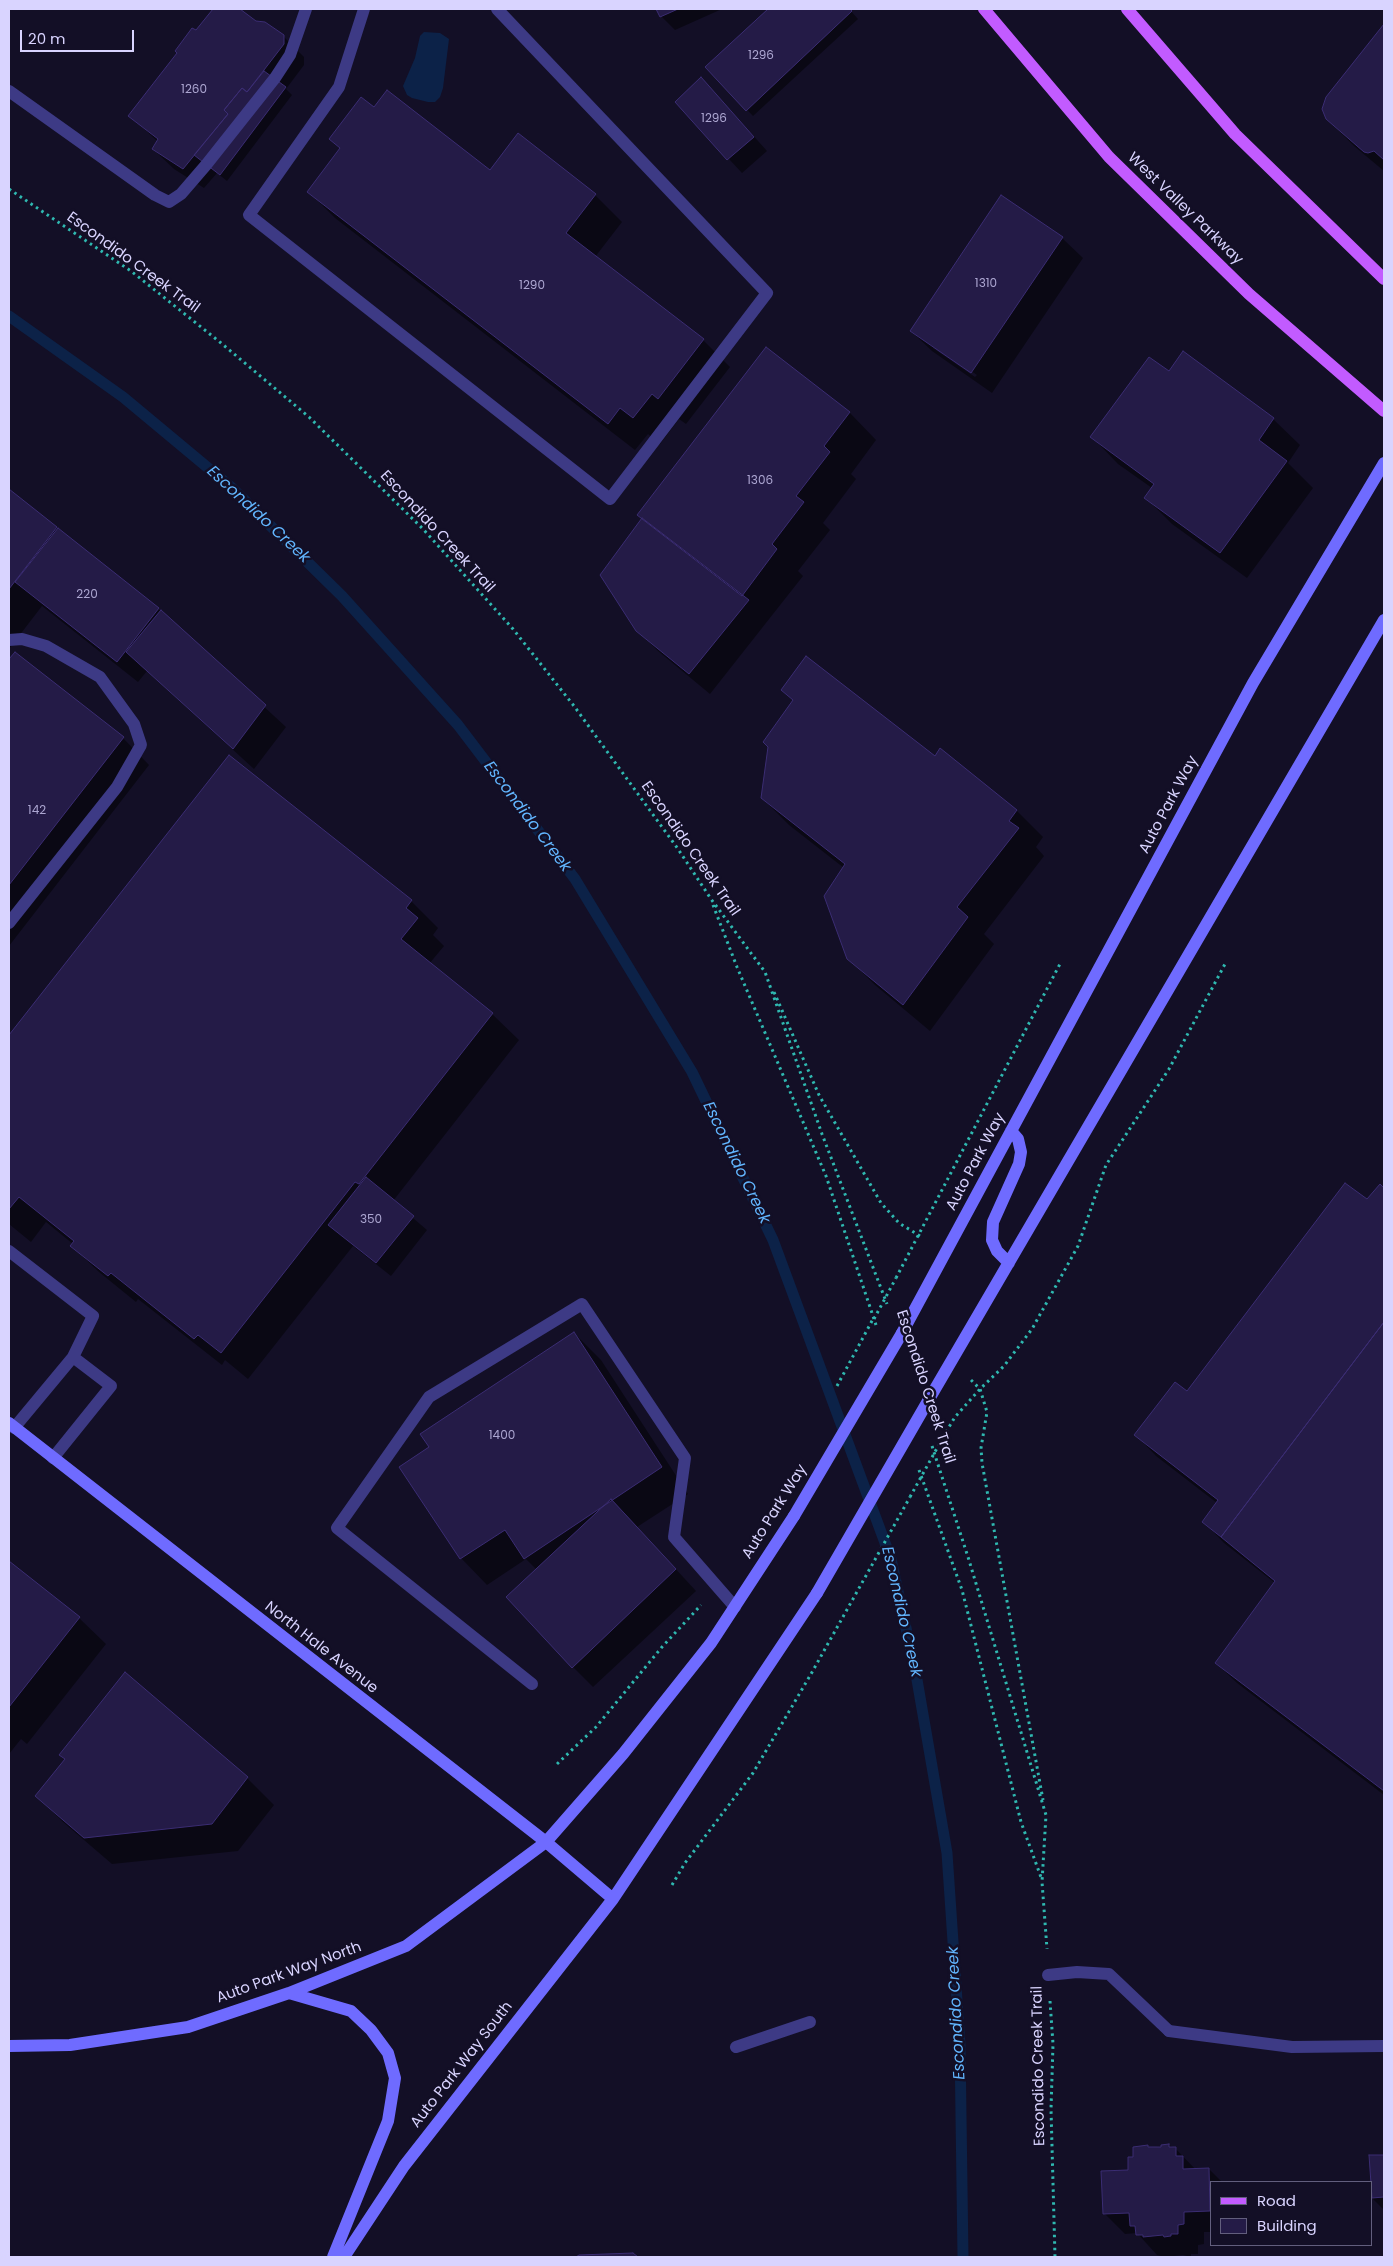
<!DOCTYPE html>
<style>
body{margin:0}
#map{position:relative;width:1393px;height:2266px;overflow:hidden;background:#130f26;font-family:Poppins,sans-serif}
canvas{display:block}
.frame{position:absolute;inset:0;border:10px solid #d9d4ff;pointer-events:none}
.legend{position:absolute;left:1210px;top:2181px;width:162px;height:65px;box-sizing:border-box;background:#130f26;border:1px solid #625e7d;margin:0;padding:6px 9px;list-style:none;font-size:15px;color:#d9d4ff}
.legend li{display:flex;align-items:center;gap:10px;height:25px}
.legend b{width:25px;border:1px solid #625e7d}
.scale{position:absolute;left:20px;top:30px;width:114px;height:22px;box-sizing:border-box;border:2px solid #d9d4ff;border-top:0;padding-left:6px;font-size:15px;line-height:18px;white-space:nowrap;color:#d9d4ff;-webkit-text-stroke:4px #130f26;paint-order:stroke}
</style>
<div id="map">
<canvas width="1393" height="2266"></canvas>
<div class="frame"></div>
<ul class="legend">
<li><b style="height:6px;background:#c25bff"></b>Road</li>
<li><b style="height:14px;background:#241b47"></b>Building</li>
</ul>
<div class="scale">20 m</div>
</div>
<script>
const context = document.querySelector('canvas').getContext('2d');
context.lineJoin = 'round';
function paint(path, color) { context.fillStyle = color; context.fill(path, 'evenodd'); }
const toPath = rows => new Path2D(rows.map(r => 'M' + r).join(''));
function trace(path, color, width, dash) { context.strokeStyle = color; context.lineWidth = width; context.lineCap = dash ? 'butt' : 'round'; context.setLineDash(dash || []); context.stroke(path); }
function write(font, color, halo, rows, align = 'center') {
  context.font = font + ' Poppins,sans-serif'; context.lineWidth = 5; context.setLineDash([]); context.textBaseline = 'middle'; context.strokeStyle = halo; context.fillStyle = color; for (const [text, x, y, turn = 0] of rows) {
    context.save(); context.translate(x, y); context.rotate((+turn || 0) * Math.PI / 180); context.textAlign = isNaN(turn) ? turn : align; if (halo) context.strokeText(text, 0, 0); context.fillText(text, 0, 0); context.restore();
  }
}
paint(toPath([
 [424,32,440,33,449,39,443,88,440,97,435,102,428,102,412,98,407,95,403,86,415,58,420,36]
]), '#0c2248');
paint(toPath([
 [214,9,238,9,256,22,283,36,304,57,304,65,286,89,292,95,227,181,217,173,204,188,174,169,153,149,158,142,130,115],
 [657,9,722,9,675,30,661,16],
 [770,9,849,9,858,19,753,116,707,67],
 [1384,26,1384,171,1354,146,1327,119,1327,98],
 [715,93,767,151,742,173,676,102],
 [374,109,490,171,518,135,595,195,622,222,595,257,703,340,730,367,686,424,679,419,660,444,648,434,635,450,335,218,309,192,341,149,331,139],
 [1062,238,1083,258,992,393,932,351,911,331],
 [933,345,977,375,975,377,933,348],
 [766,349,850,413,876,440,851,474,856,479,823,523,830,530,798,571,803,576,710,694,658,651,637,630],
 [1169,373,1273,419,1300,445,1288,463,1313,488,1247,578,1172,524,1145,497,1152,488,1118,464,1092,437],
 [9,490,158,609,286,727,254,769,147,671,138,682,42,606,9,649],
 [15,653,123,738,149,765,9,946,9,661],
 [783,690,935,758,941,750,1017,811,1043,837,1036,847,1044,856,984,934,994,944,930,1031,875,985,848,958,844,868,789,825,762,798,794,701],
 [229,757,411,901,438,928,433,935,444,946,429,964,492,1014,519,1040,393,1201,427,1230,391,1276,353,1246,248,1379,225,1360,222,1365,138,1299,136,1302,99,1272,72,1246,73,1244,46,1222,31,1242,9,1224,9,1037],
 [1380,1186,1384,1189,1384,1795,1237,1683,1216,1663,1275,1583,1224,1543,1204,1522,1217,1503,1156,1456,1136,1435,1187,1392],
 [574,1333,601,1360,688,1494,637,1527,696,1591,593,1687,573,1667,537,1570,526,1559,487,1585,461,1558,431,1447],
 [9,1562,79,1618,106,1644,27,1744,21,1739,9,1754],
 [125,1674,247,1778,274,1805,238,1851,112,1864,63,1822,36,1795,66,1760,60,1755],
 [1169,2145,1175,2148,1196,2170,1209,2169,1222,2182,1212,2182,1212,2232,1204,2232,1204,2244,1198,2245,1198,2254,1191,2254,1191,2257,1183,2255,1165,2257,1157,2255,1137,2233,1125,2234,1104,2213,1129,2171,1134,2158,1148,2146,1150,2148],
 [1370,2156,1384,2156,1384,2210,1372,2198],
 [633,2254,636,2257,578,2257,579,2256]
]), '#0007');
trace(toPath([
 [9,316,123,397,231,487,342,596,458,725,575,879,692,1072,773,1240,891,1559,916,1674,947,1853,960,2045,963,2257]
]), '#0c2248', 11);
const building = toPath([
 [213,9,240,9,256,21,265,22,284,35,284,44,247,92,242,88,224,110,228,114,183,169,152,149,158,139,128,116,177,53,175,51,192,28,196,30,213,9],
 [656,9,678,9,660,17,656,9],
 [768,9,850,9,852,11,746,111,705,67,768,9],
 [1384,24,1384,160,1374,151,1368,153,1364,152,1326,119,1322,109,1326,97,1384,24],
 [264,71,286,87,220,175,194,155,228,114,224,110,242,88,247,92,264,71],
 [701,77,754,137,727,160,675,102,701,77],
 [387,90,490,170,518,133,596,194,566,233,704,339,658,399,652,394,633,418,620,408,608,424,307,192,340,148,329,139,361,97,374,107,387,90],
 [1001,195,1063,237,971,373,910,331,1001,195],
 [766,347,850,412,824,446,830,452,796,496,804,502,772,544,777,549,742,596,637,515,766,347],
 [1183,351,1274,418,1259,440,1287,461,1220,553,1144,498,1154,484,1090,437,1149,357,1169,371,1183,351],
 [9,489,57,527,9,589,9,489],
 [642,518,749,600,689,674,636,631,600,575,642,518],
 [58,528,159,608,117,662,15,582,58,528],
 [161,610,266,705,233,749,126,652,161,610],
 [15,652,124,737,9,885,9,659,15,652],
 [806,656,935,756,940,748,1017,810,1009,821,1019,828,957,907,968,917,903,1005,847,959,824,896,845,864,761,798,768,747,763,742,793,700,781,690,806,656],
 [229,755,412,900,406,908,418,918,401,939,493,1013,359,1184,355,1182,221,1353,198,1335,194,1339,111,1273,108,1276,70,1246,74,1241,19,1197,9,1209,9,1035,229,755],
 [366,1177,414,1216,376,1263,328,1225,366,1177],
 [1345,1183,1367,1199,1380,1184,1384,1188,1384,1322,1221,1537,1202,1522,1218,1500,1134,1435,1175,1382,1187,1391,1345,1183],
 [1384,1322,1384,1791,1215,1663,1275,1581,1221,1537,1384,1322],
 [574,1332,662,1467,524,1559,505,1530,460,1559,399,1467,429,1447,420,1434,574,1332],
 [611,1499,676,1569,572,1668,506,1597,611,1499],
 [9,1561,80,1617,9,1707,9,1561],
 [125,1672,248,1777,212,1824,84,1838,35,1796,65,1759,59,1755,125,1672],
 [1169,2144,1169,2147,1176,2147,1176,2156,1183,2156,1183,2169,1209,2168,1210,2211,1184,2212,1184,2224,1178,2225,1178,2234,1171,2234,1171,2236,1164,2237,1163,2235,1143,2237,1143,2235,1136,2235,1135,2226,1130,2226,1129,2213,1103,2214,1101,2171,1128,2170,1128,2157,1133,2157,1133,2147,1148,2145,1148,2147,1161,2147,1161,2145,1169,2144],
 [1369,2155,1384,2155,1384,2197,1372,2198,1369,2155],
 [633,2253,638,2257,576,2257,579,2255,633,2253]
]);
paint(building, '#241b47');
trace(building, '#3b2d73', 1);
trace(toPath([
 [9,189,131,271,221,343,309,417,423,529,513,629,574,706,678,849,711,899,765,972,822,1134,887,1304],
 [713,905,737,967,826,1176,876,1325],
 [774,992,819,1095,881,1203,899,1223,920,1236],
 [896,1278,1061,962],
 [971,1380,980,1389,987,1412,981,1448,982,1463,1043,1800],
 [837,1386,873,1319],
 [946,1432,955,1417,980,1389,1004,1366,1032,1329,1078,1246,1106,1165,1169,1069,1225,964],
 [932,1446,968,1557,1046,1815,1042,1882,1047,1949],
 [919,1470,962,1590,1021,1822,1042,1880],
 [557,1764,596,1727,662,1647,701,1605],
 [672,1885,685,1863,753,1773,811,1674,910,1497],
 [1050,2001,1053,2044,1051,2109,1055,2257]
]), '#2fb8b0', 3, [2.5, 4]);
trace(toPath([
 [364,9,339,87,249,215,610,499,767,293,497,9],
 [9,91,155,195,169,202,181,194,206,165,275,78,290,55,306,9],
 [9,640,22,639,46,646,100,677,134,724,141,745,117,787,9,923],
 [9,1251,93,1316,73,1357,14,1428],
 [53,1458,111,1386,73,1357],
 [532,1684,337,1528,429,1397,582,1304,685,1458,674,1537,735,1607],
 [1048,1975,1077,1972,1109,1974,1169,2031],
 [736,2047,810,2022]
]), '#3d3a85', 12);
trace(toPath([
 [1169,2031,1292,2047,1384,2046]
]), '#3d3a85', 12);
trace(toPath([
 [1009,1263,997,1251,992,1240,993,1222,1019,1164,1021,1152,1018,1139,1011,1131],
 [902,1333,1253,683,1384,463],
 [928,1401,1384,620],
 [9,1423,546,1842,613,1899],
 [289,1993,351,2011,371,2030,388,2053,395,2078,388,2121,333,2257],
 [9,2046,70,2045,188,2027,289,1993,406,1946,546,1842,623,1754,711,1643,794,1516],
 [344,2257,404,2166,613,1899,817,1593]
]), '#6f6bff', 12);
trace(toPath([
 [984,9,1109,157,1249,294,1384,411],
 [1127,9,1235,134,1384,279]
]), '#c25bff', 12);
trace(toPath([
 [874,1319,896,1278],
 [910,1497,946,1432]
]), '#2fb8b0', 3, [2.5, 4]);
trace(toPath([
 [794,1516,902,1333],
 [817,1593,928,1401]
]), '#6f6bff', 12);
write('12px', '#aca6d1', null, [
 ["1296",761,56],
 ["1260",194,90],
 ["1296",714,119],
 ["1310",986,284],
 ["1290",532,286],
 ["1306",760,481],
 ["220",87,595],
 ["142",37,811],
 ["350",371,1220],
 ["1400",502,1436]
]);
write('15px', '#d9d4ff', '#130f26', [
 ["West Valley Parkway",1185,209,44],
 ["Escondido Creek Trail",133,263,36],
 ["Escondido Creek Trail",437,532,47],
 ["Auto Park Way",1169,805,-62],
 ["Escondido Creek Trail",690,849,55],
 ["Auto Park Way",976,1162,-62],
 ["Escondido Creek Trail",925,1387,72],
 ["Auto Park Way",775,1512,-58],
 ["North Hale Avenue",321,1648,38],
 ["Auto Park Way North",289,1973,-20],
 ["Auto Park Way South",462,2065,-52],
 ["Escondido Creek Trail",1039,2066,-91]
]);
write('italic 16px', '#62b6ff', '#130f26', [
 ["Escondido Creek",258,515,43],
 ["Escondido Creek",527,817,53],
 ["Escondido Creek",736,1163,64],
 ["Escondido Creek",901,1612,77],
 ["Escondido Creek",957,2013,-93]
]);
</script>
